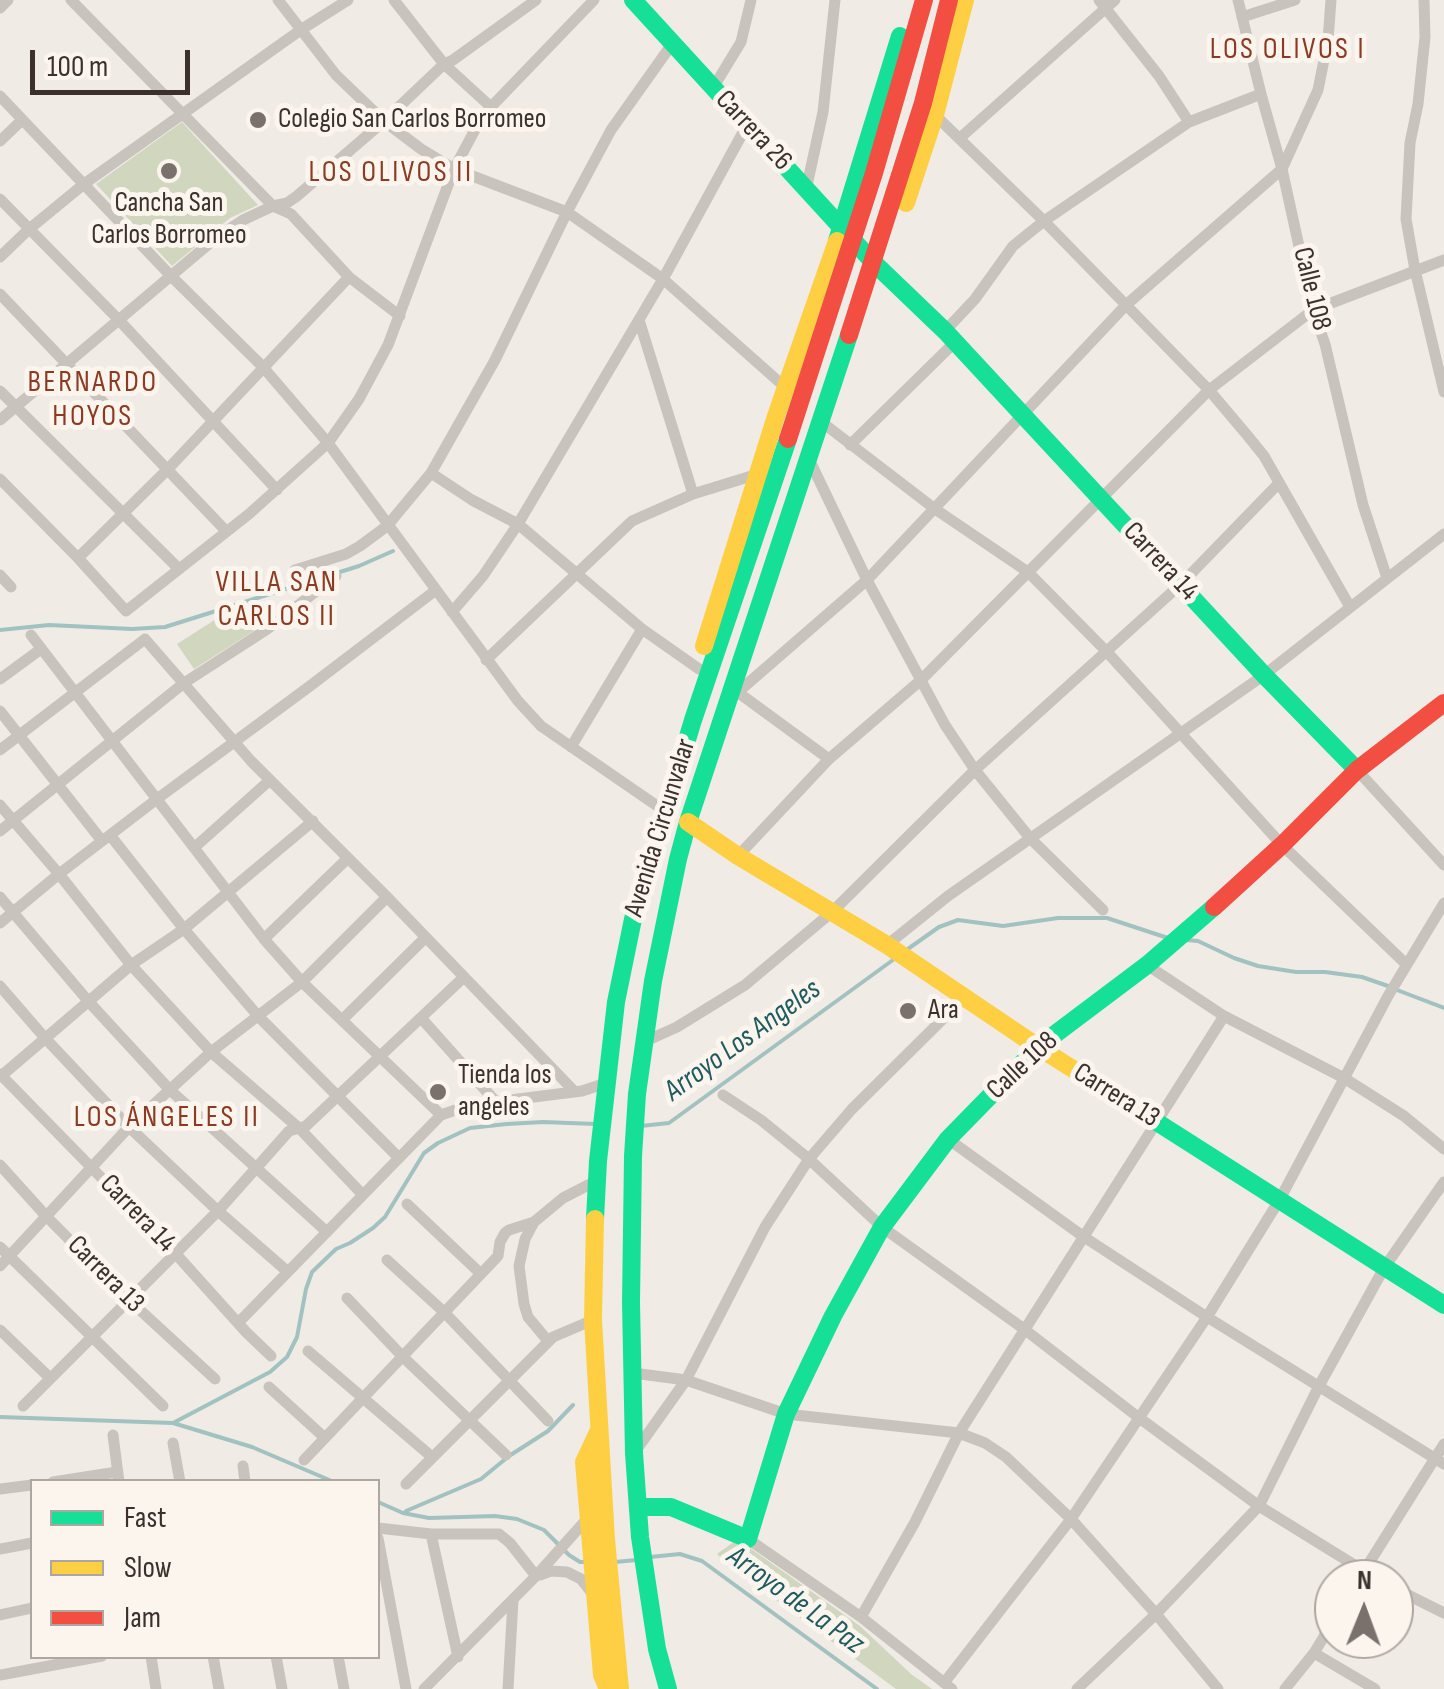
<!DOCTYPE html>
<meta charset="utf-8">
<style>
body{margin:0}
#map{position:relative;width:1444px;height:1689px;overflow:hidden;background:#f0ebe5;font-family:"Sofia Sans Condensed",sans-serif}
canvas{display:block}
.legend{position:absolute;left:30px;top:1479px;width:350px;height:180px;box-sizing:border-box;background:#fbf5ee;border:2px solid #aea6a0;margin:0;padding:12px 18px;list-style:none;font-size:30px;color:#3b302b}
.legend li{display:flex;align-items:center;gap:20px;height:50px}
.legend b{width:50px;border:2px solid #aea6a0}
.north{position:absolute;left:1314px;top:1559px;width:100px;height:100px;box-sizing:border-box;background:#fbf5ee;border:2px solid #aea6a0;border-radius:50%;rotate:1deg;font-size:28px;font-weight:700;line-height:40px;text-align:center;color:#3b302b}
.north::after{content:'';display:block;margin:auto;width:35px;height:45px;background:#7a716c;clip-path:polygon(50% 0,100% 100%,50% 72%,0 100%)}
.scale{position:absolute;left:30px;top:50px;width:160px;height:45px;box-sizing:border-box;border:5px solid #3b302b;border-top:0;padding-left:12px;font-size:30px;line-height:35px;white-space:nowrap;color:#3b302b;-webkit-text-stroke:8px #fbf5ee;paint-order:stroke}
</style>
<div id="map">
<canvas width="1444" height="1689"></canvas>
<ul class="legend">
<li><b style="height:12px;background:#16e098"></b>Fast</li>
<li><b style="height:12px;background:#ffcf43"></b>Slow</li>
<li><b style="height:12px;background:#f24e42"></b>Jam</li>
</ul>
<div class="north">N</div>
<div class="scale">100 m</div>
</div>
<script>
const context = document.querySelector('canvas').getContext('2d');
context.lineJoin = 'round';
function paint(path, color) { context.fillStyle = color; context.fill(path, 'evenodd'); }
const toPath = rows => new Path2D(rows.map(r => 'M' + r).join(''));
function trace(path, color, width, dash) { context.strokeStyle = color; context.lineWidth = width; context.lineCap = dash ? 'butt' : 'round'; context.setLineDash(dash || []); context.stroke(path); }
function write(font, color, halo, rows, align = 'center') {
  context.font = font + ' "Sofia Sans Condensed",sans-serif'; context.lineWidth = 10; context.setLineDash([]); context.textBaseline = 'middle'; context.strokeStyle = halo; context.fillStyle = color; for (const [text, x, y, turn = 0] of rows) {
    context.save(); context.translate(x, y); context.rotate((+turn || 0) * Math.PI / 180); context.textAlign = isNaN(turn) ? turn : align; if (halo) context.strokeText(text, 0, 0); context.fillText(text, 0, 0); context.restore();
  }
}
paint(toPath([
 [182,122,258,205,230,218,172,266,96,184],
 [238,605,254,631,194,669,177,644],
 [735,1541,743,1543,860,1626,911,1674,932,1689,896,1689,730,1566,717,1554]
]), '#d1d6bf');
trace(toPath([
 [0,630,49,625,132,629,165,627,359,566,393,551],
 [1186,940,1198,941,1234,958,1258,966,1296,972,1325,972,1362,977,1388,986],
 [905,951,939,927,958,920,1003,926,1058,918,1107,918,1171,939],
 [1397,990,1444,1008],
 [641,1126,669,1123,897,957],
 [0,1417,173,1423,252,1447,334,1482],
 [173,1423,270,1372,287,1357,297,1337,306,1289,312,1272,336,1249,350,1243,373,1228,385,1217,424,1153,438,1143,470,1128,507,1124,543,1122,596,1124],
 [378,1502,403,1513,429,1518,495,1516,517,1519,544,1530,569,1555,580,1562,586,1562],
 [406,1511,481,1479,509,1456,548,1431,573,1405],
 [650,1557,680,1554,702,1561,877,1689],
 [615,1562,636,1560]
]), '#a1c2c1', 4);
trace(toPath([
 [71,0,273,206,291,214,349,277,400,316],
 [278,0,336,75,384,121,421,149,454,169,567,212,663,279,786,388],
 [394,0,444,64,491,107],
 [1099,0,1159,76,1189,122],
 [1238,0,1261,94,1282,169,1313,310,1325,344,1363,505,1387,578],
 [1424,0,1425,37,1418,104,1410,143,1406,219,1415,270,1444,392],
 [0,8,8,0],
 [1242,17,1295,0],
 [713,88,741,42,751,0],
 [0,96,170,275,263,367,328,443,518,701,541,726,666,812],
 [935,115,1044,221,1209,390,1247,435,1264,456,1350,607],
 [960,138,1115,0],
 [0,141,22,120],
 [806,190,823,112,835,0],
 [0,199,118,319,277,490],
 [0,257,28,230,84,184,302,29,348,0],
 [0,294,226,531],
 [639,320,693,494],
 [945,331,975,299,1013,246,1044,221,1189,122,1261,94],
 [0,391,179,569],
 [0,420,217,237,243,220,273,206,287,203,297,196,384,121,444,64,453,60,536,0],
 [819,420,935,509,1028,572,1107,652,1282,845,1406,964],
 [850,445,954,343],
 [808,457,867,580,945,725,975,770,1030,838,1103,910],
 [431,473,472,500,518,524,642,629,699,669],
 [0,479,78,558,126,611,249,514,328,443,359,399,388,345,454,169,477,126,491,107,594,0],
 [78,558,167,470,349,277],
 [295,570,346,554,360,546,387,526,431,473,495,360,567,212,611,130,672,44],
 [0,575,11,587],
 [452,612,483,576,518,524,663,279,747,125],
 [31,635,264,939,302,982,441,1115],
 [486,660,632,521,693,494,758,474],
 [0,679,41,649],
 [732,688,829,759],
 [738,692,867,580,1126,305,1282,169,1318,90,1328,40,1331,0],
 [0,711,102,841],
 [571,747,642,629],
 [0,750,145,639,251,761,387,897,575,1092],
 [1357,770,1444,865],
 [0,805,59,874,131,965,211,1052,300,1129,363,1195],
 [0,831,184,683,266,630,336,576],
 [110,835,184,929,258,1016,399,1158],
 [195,847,270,780],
 [738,856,829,759,921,680,1209,390,1313,310,1444,260],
 [0,897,89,1002,170,1090,327,1232],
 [0,923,59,874,157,799,310,686,436,590],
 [264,939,348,858],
 [887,945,948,896,1264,675,1444,534],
 [1147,965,1224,1016,1344,1078,1404,1116,1444,1149],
 [0,986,45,1038,129,1127,218,1211,288,1272],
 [422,1019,496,1102],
 [342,1020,426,937],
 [646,1041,677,1027,745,985,832,912,975,770,1181,584,1279,483],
 [0,1074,175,1253,246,1332,271,1356],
 [0,1077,131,965,184,929,313,821],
 [723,1095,761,1120,809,1159,882,1227,1024,1329,1138,1417,1259,1506,1377,1579],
 [948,1139,1084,1237,1207,1317,1444,1464],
 [0,1165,46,1216,129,1300,215,1379],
 [407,1204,481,1274],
 [0,1247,163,1406],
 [387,1260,444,1312,548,1421],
 [0,1266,129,1127,211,1052,302,982,387,897],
 [347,1298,403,1357,506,1455],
 [239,1322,441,1115,470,1105,582,1091,606,1083],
 [0,1330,50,1378],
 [548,1341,528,1317,524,1304,519,1266,525,1239,534,1222,563,1198,598,1180],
 [308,1351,432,1457],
 [633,1373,686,1380,786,1414,959,1433,985,1443,1006,1457,1071,1519,1156,1614,1218,1689],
 [269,1387,325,1438],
 [23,1406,218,1211,289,1131,306,1126,464,977],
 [113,1435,119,1482],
 [173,1443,180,1482],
 [637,1449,686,1380,765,1227,809,1159,852,1109,964,998],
 [304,1460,498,1256,500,1242,505,1233,509,1230,534,1222],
 [243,1466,245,1482],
 [53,1482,117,1472],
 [406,1484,553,1337,593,1320],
 [0,1489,32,1485],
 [378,1528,431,1534,499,1534,510,1543,536,1576],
 [431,1534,458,1657],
 [378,1538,406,1689],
 [748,1539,861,1617,952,1689],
 [0,1549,32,1543],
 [540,1575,551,1571,567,1572,581,1579,592,1593],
 [1359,1579,1444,1444],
 [1394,1588,1444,1613],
 [0,1615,32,1608],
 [861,1617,915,1522,959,1433,1224,1016],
 [1314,1653,1375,1689],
 [151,1656,156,1689],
 [213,1656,219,1689],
 [276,1656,282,1689],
 [338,1656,344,1689],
 [0,1675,102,1656],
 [944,1683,1071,1519,1207,1317,1280,1199,1388,996,1444,903],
 [424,1689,536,1576,587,1519],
 [508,1689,513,1600],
 [1077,1689,1156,1614,1259,1506,1319,1386,1384,1268,1444,1182],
 [1285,1689,1314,1653,1334,1620]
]), '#c9c3be', 11);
trace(toPath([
 [633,0,873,262,945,331,1264,675,1357,770],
 [837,241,900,36],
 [1130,1105,1444,1305],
 [595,1219,598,1161,616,1002,633,919,693,720,788,439],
 [638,1507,671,1507,748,1539,786,1414,833,1316,882,1227,948,1139,1038,1047,1147,965,1214,907],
 [668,1689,657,1649,640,1537,634,1453,631,1302,633,1156,637,1094,653,981,678,859,688,822,849,335]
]), '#16e098', 18);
trace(toPath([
 [906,203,935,115,965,0],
 [704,646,776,416,837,241],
 [688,822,738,856,887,945,1038,1047,1130,1105],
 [595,1219,593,1320,606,1539,620,1689],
 [598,1432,584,1462,602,1675,608,1689]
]), '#ffcf43', 18);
trace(toPath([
 [849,335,923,103,949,0],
 [788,439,874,173,924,0],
 [1214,907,1282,845,1357,770,1444,703]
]), '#f24e42', 18);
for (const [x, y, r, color] of [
 [258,120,10,"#7a716c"],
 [169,171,10,"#7a716c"],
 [908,1011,10,"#7a716c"],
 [438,1092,10,"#7a716c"]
]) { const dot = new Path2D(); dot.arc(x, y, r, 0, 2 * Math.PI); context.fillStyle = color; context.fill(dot); trace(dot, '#fbf5ee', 4); }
write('28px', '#3b302b', '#fbf5ee', [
 ["Colegio San Carlos Borromeo",278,120],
 ["Cancha San",169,204,"center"],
 ["Carlos Borromeo",169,236,"center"],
 ["Ara",928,1011],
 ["Tienda los",458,1076],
 ["angeles",458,1108]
], 'left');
write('28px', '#3b302b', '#fbf5ee', [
 ["Carrera 26",753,131,47],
 ["Calle 108",1311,289,76],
 ["Carrera 14",1160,562,47],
 ["Avenida Circunvalar",661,828,-73],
 ["Calle 108",1023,1066,-43],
 ["Carrera 13",1116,1096,32],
 ["Carrera 14",137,1214,46],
 ["Carrera 13",105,1275,45]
]);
context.letterSpacing = '2.5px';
write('30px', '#8c3b22', '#fbf5ee', [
 ["LOS OLIVOS I",1288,50],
 ["LOS OLIVOS II",391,173],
 ["BERNARDO",93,383],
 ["HOYOS",93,417],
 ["VILLA SAN",277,583],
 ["CARLOS II",277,617],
 ["LOS ÁNGELES II",167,1118]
]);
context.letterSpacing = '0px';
write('italic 30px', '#1f5a5e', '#fbf5ee', [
 ["Arroyo Los Angeles",743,1041,-36],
 ["Arroyo de La Paz",795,1601,36]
]);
</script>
